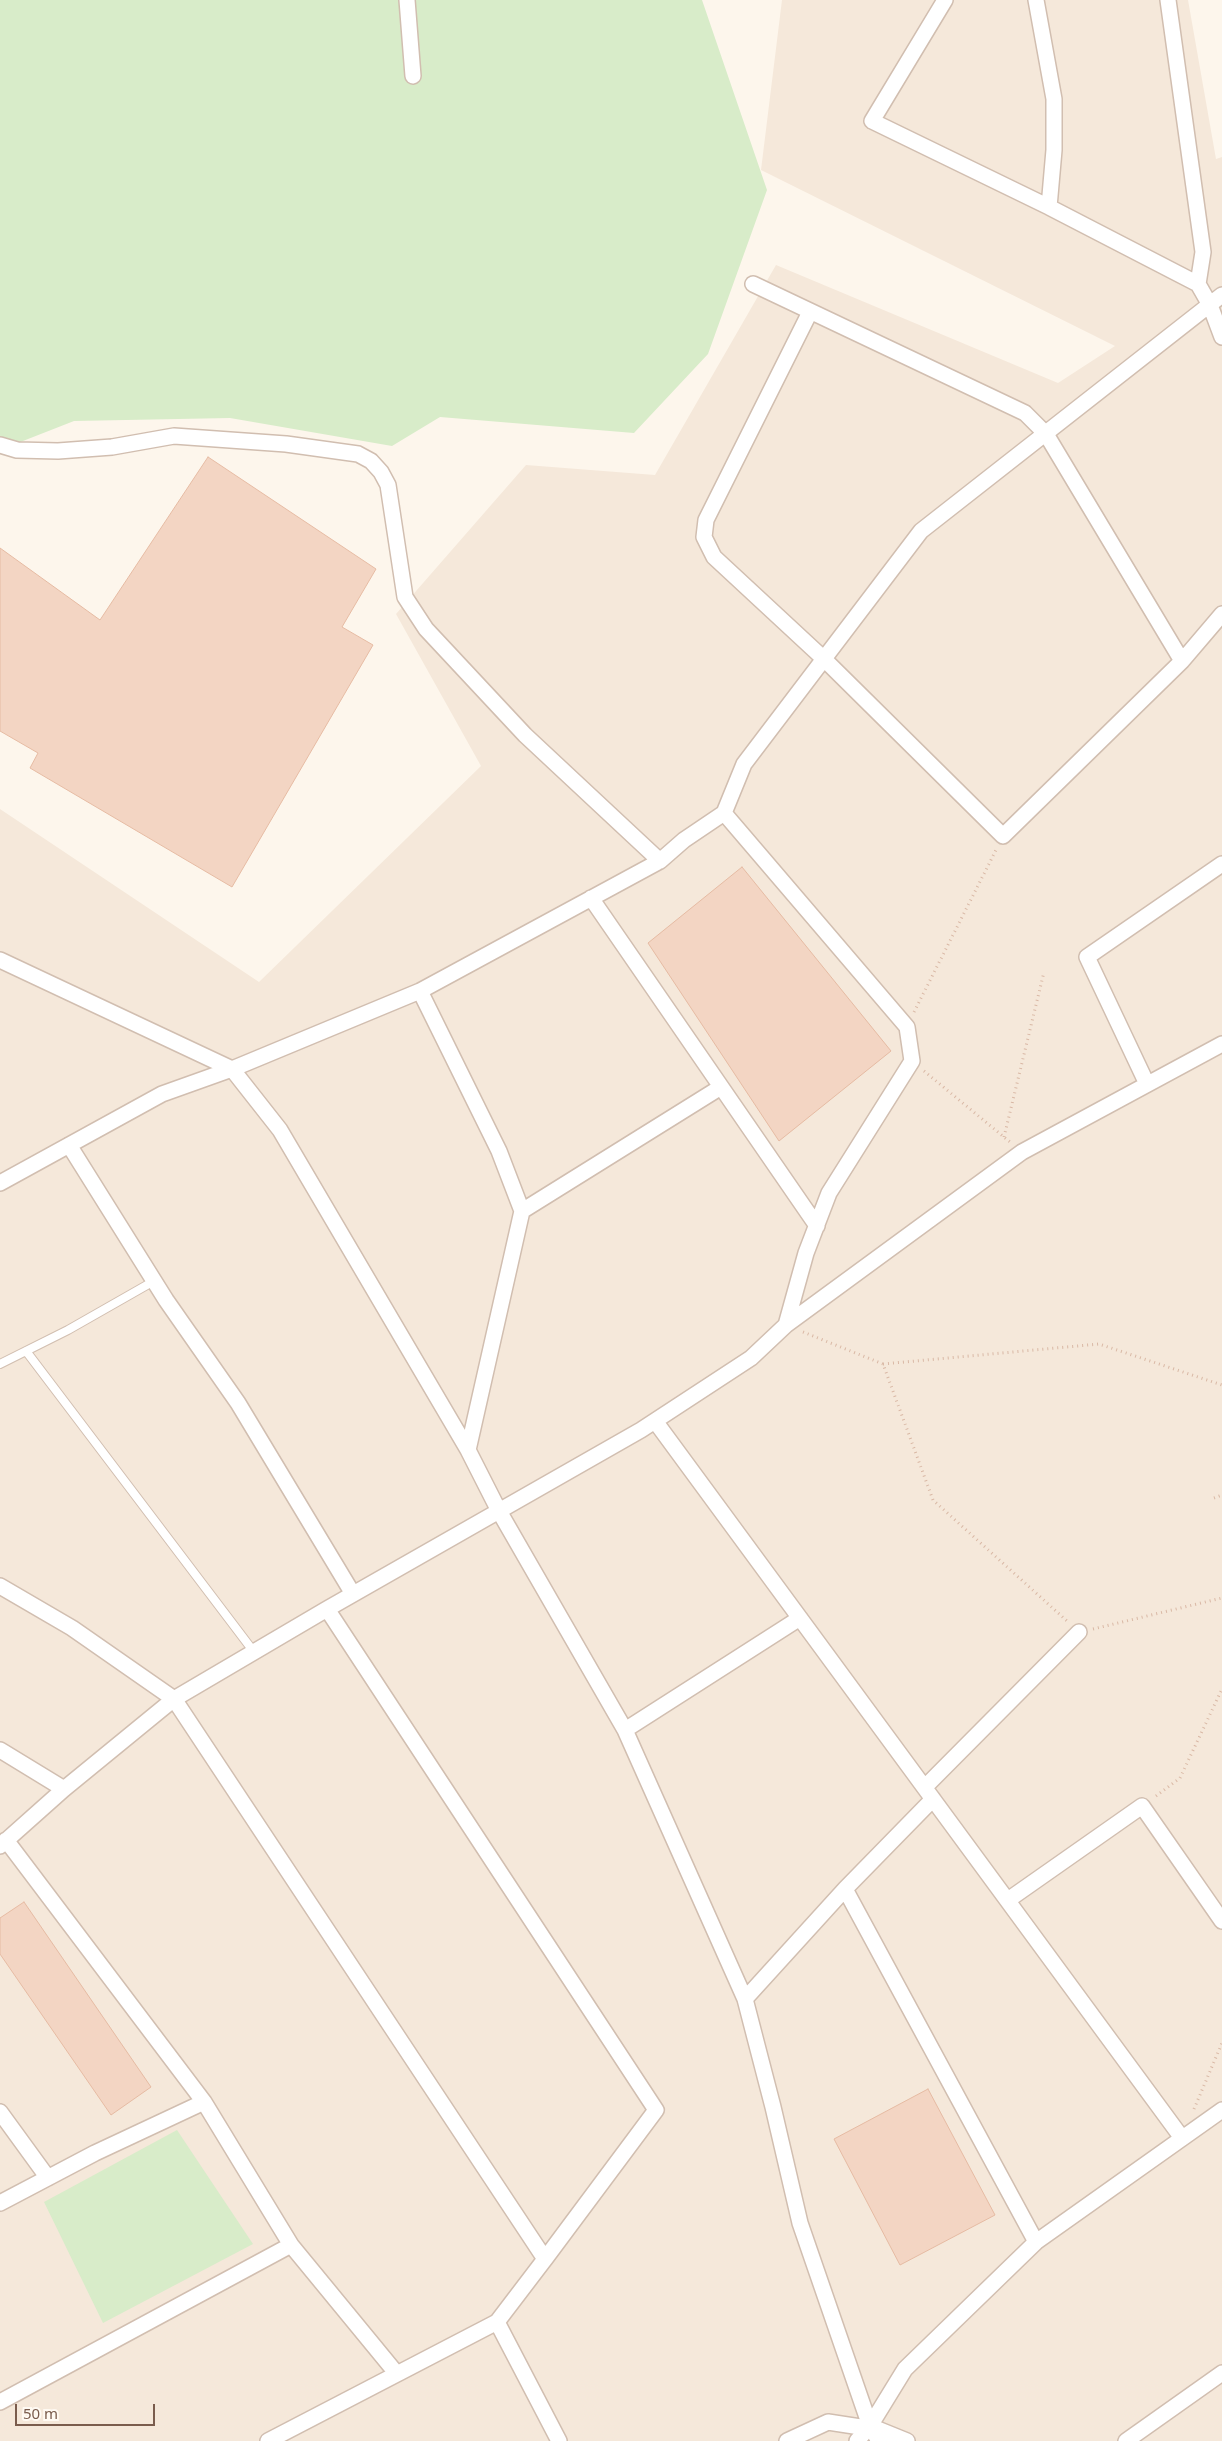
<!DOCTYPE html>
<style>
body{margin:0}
#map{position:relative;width:1222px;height:2441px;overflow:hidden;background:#fdf6ec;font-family:"Noto Sans",sans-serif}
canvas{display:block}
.scale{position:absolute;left:15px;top:2404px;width:140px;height:22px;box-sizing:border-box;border:2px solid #7a5c4d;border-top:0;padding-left:6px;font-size:15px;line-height:18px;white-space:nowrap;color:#7a5c4d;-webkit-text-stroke:4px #fffaf3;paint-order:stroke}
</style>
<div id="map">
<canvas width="1222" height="2441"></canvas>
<div class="scale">50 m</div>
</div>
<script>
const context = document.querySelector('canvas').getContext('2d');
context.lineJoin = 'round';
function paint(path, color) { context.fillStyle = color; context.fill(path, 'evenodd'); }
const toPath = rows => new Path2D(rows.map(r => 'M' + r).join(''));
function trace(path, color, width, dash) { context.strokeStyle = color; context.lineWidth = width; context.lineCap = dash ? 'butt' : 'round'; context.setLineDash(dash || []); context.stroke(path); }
paint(toPath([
 [782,0,1188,0,1216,159,1222,157,1222,2441,0,2441,0,809,259,982,481,766,396,614,526,465,655,475,776,265,1058,383,1115,346,761,170]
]), '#f5e8da');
paint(toPath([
 [0,0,702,0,767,190,708,354,634,433,440,417,392,446,230,418,74,421,0,450],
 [177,2130,253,2244,103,2323,44,2202]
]), '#d8ecc9');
const building = toPath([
 [208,457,376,569,342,627,373,645,232,887,30,768,38,753,0,731,0,548,100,620,208,457],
 [742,867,891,1051,779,1141,648,943,742,867],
 [24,1902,151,2087,111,2115,0,1954,0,1918,24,1902],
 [928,2089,995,2215,900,2265,834,2139,928,2089]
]);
paint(building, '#f3d5c3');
trace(building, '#e6bba3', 1);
const lane = toPath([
 [26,1351,254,1652],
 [0,1364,68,1330,154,1281]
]);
const street = toPath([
 [407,0,413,76],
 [945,0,872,121,1049,207,1198,284],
 [1036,0,1054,99,1054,150,1049,207],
 [1168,0,1203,252,1198,284,1210,305,1222,337],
 [753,284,1025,413,1046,434,1182,661,1003,836,824,659,714,557,704,537,706,520,810,312],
 [0,445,17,450,58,451,112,447,174,436,286,444,358,454,371,461,381,472,388,485,405,597,426,629,525,735,660,861,684,840,724,813,744,764,921,531,1222,295],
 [1182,661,1222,614],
 [591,898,817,1226],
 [0,960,232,1069,420,991,660,861],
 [420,991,499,1151,522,1211,468,1450],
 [1147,1084,1087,957,1222,864],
 [69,1145,166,1300,238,1403,353,1594],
 [0,1183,162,1094,232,1069,280,1130,468,1450,499,1511,625,1730,745,1999,773,2107,800,2223,870,2426,879,2441],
 [522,1211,721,1087],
 [786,1325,1022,1152,1222,1044],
 [655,1421,1182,2138],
 [0,1586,72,1628,174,1699,545,2259,656,2110,327,1609],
 [625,1730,800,1618],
 [0,1750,64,1789],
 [925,1787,1079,1632],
 [0,1846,64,1789,174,1699,327,1609,641,1430,751,1358,786,1325,806,1253,829,1193,912,1061,907,1027,724,813],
 [845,1889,1036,2242],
 [1008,1900,1142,1806,1222,1921],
 [745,1999,845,1889,933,1799],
 [0,2112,48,2178],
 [0,2203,95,2153,204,2102],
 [291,2245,397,2374],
 [497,2322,559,2441],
 [0,2402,291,2245,204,2102,6,1840],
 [870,2426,907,2441],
 [268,2441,497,2322,545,2259],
 [787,2441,828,2422,867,2428],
 [857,2441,870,2426,905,2369,1036,2242,1222,2110],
 [1126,2441,1222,2373]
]);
trace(lane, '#d1beb0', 10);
trace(street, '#d1beb0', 18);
trace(toPath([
 [914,1012,996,850],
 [924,1071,1010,1142],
 [1004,1137,1044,972],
 [803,1332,883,1364,933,1500,1067,1621],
 [883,1364,1099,1344,1222,1385],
 [1214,1498,1222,1495],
 [1093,1629,1222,1598],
 [1156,1796,1180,1778,1222,1689],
 [1194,2109,1222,2043]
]), '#d9b8a5', 3, [1, 4]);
trace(lane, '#fff', 8);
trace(street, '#fff', 15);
</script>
